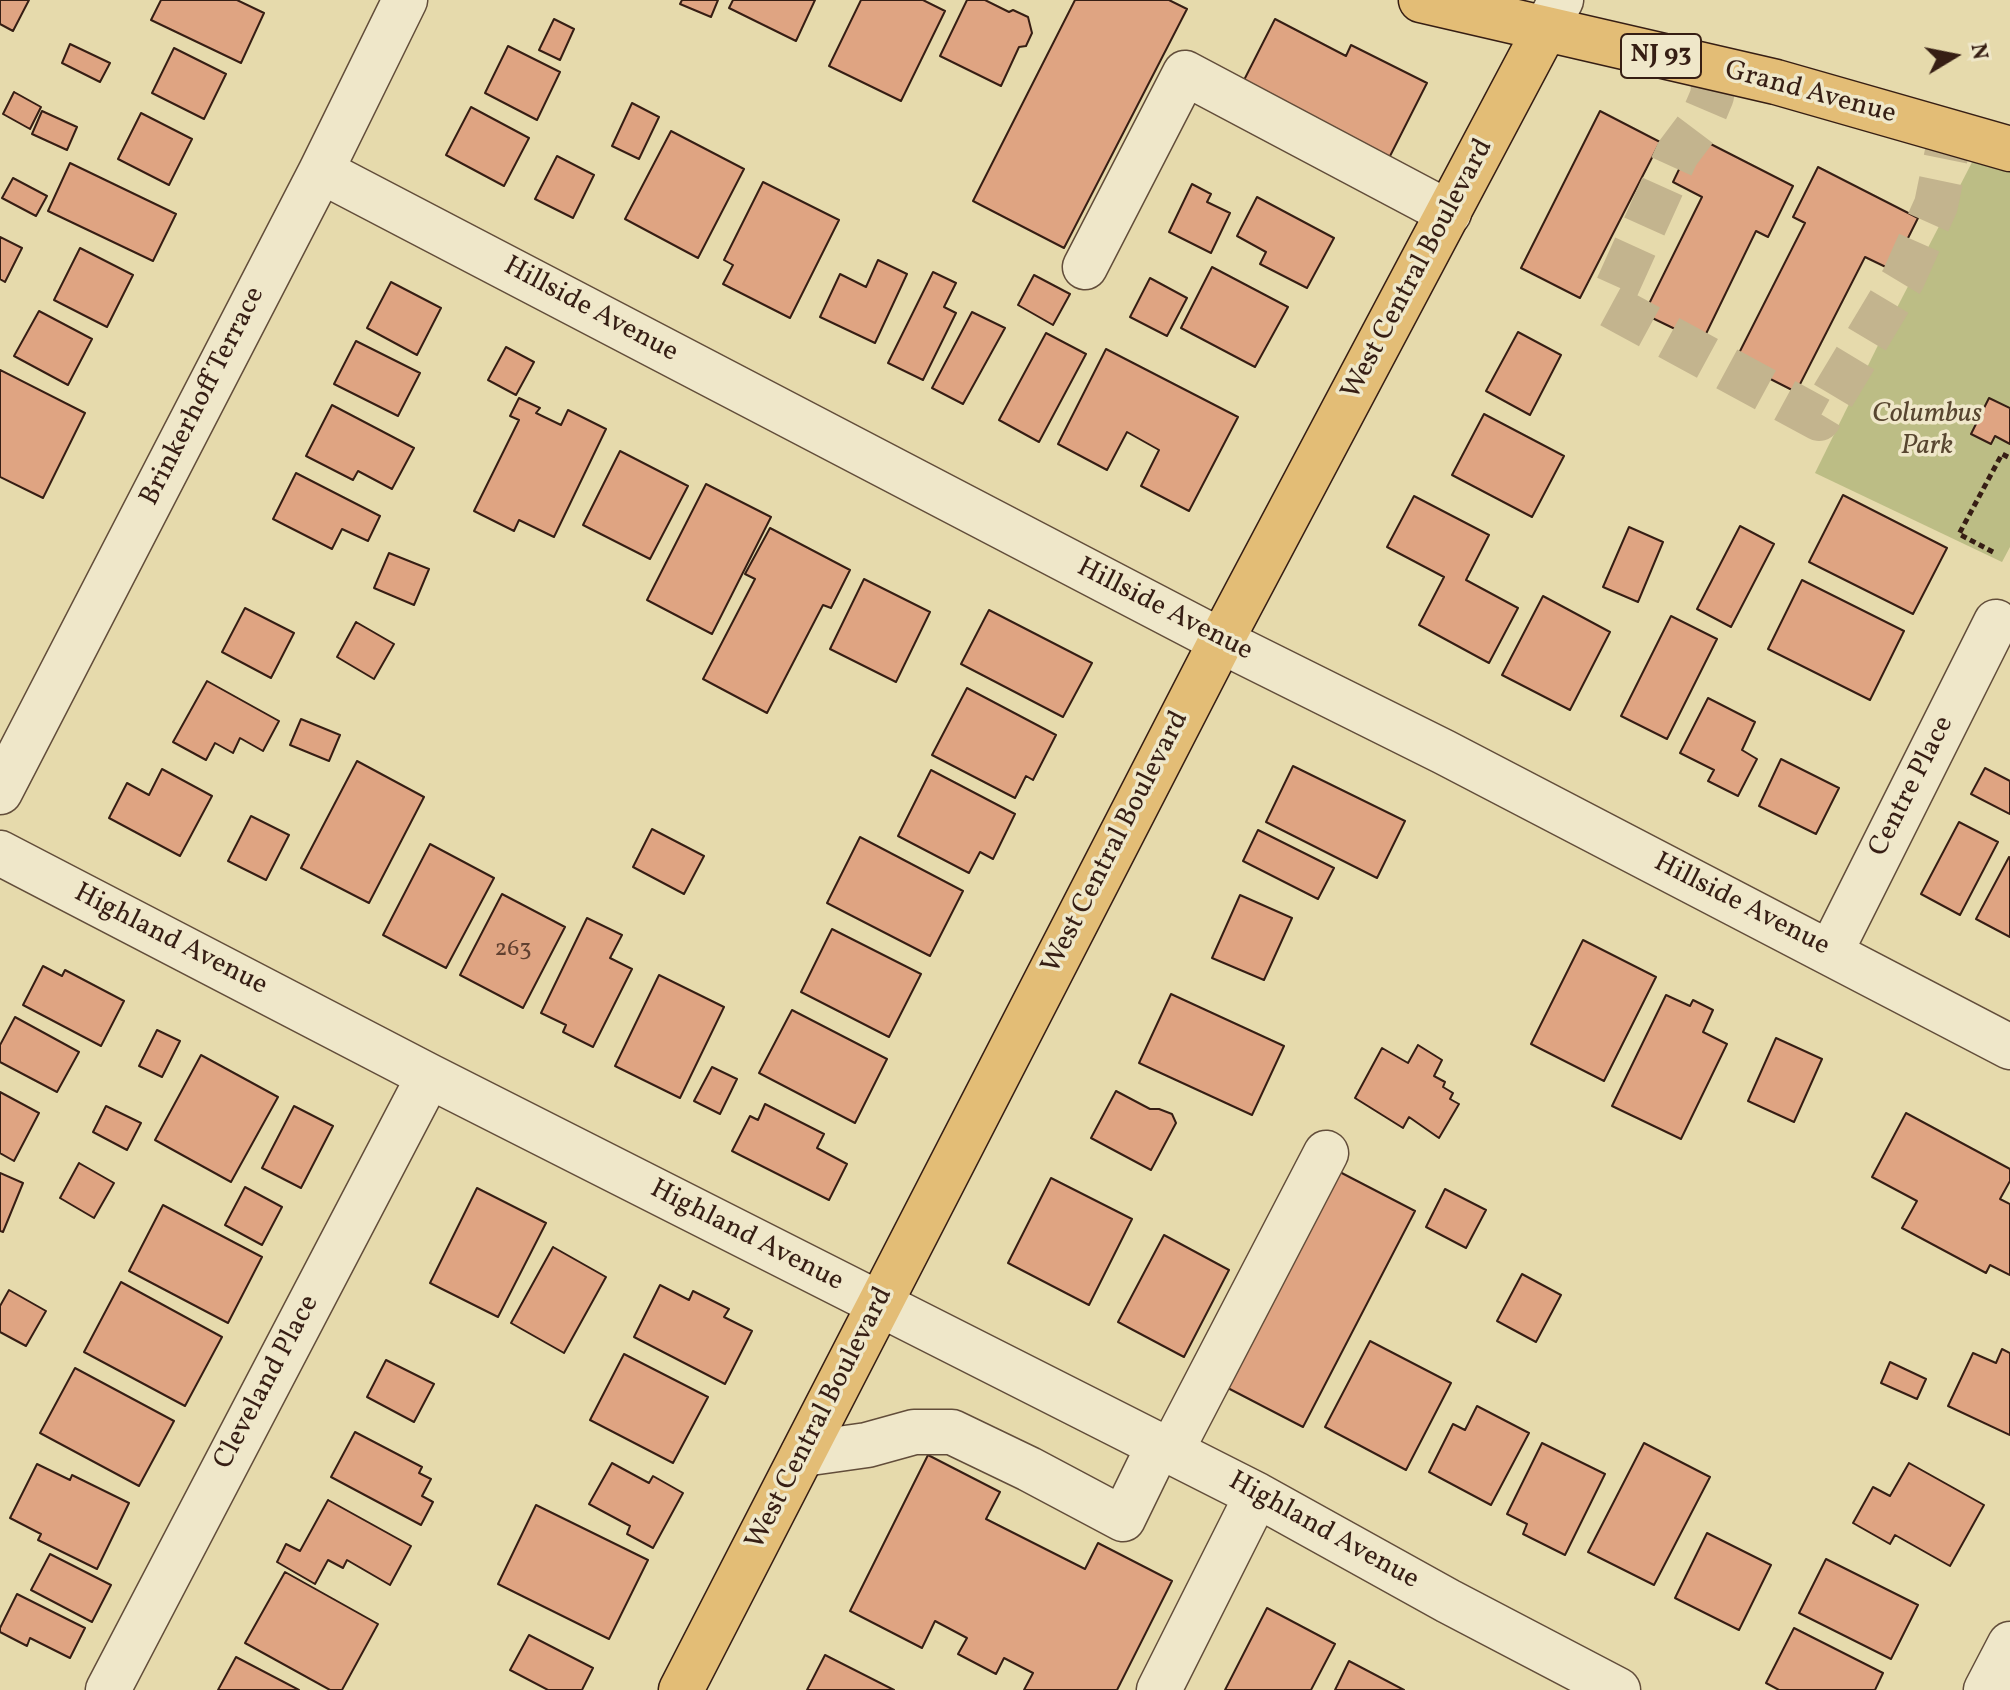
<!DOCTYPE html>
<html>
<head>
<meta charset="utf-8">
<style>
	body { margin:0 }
	#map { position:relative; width:2010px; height:1690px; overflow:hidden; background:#e6daac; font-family:Vollkorn,serif }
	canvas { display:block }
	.north { position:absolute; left:1914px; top:16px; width:80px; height:80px; -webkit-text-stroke:6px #efe7c9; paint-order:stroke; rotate:80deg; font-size:22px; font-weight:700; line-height:32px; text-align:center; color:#361e14 }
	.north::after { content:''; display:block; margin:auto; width:28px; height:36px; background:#361e14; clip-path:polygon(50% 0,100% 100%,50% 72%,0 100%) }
</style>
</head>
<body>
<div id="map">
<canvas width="2010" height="1690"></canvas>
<div class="north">N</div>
</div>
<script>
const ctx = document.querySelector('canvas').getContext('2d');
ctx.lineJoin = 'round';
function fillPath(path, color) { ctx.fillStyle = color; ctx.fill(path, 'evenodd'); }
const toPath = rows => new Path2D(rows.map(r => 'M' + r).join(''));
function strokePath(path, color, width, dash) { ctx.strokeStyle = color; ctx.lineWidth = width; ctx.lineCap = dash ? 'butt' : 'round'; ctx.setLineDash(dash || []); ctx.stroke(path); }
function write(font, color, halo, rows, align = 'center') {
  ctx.font = font + ' Vollkorn,serif'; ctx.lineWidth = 7; ctx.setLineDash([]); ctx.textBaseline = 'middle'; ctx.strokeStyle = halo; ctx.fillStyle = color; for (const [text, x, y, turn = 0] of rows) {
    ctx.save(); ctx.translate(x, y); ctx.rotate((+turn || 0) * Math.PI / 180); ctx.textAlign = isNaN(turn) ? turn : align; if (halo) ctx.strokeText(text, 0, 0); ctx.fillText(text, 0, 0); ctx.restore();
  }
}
fillPath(toPath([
	[1983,141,2010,149,2010,547,2002,562,1815,473,1886,329]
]), '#bcbd85');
const building = toPath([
	[0,0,29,0,13,31,0,24,0,0],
	[161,0,237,0,264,13,241,63,151,20,161,0],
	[682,0,718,0,711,17,680,4,682,0],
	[733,0,815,0,796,41,729,8,733,0],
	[861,0,923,0,945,11,901,101,829,66,861,0],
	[967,0,985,0,1009,12,1013,10,1028,17,1032,33,1026,46,1019,47,1001,86,940,56,967,0],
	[1075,0,1169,0,1187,9,1064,248,973,201,1075,0],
	[554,19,574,29,560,60,539,50,554,19],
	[1275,19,1346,56,1351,45,1427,83,1387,162,1240,88,1275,19],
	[70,44,110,63,100,82,62,63,70,44],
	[508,46,560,72,537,120,485,93,508,46],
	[174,48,226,74,204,119,152,93,174,48],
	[14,92,41,107,30,129,3,114,14,92],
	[632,103,659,117,639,159,612,146,632,103],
	[471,107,529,138,504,186,446,155,471,107],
	[42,111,77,127,67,150,32,134,42,111],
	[1600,111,1660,142,1580,298,1521,268,1600,111],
	[141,113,192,139,169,185,118,159,141,113],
	[671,131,744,169,698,258,625,219,671,131],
	[1695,136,1793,186,1768,237,1756,231,1702,342,1644,314,1702,197,1673,182,1695,136],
	[557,156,594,175,573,218,535,199,557,156],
	[70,163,176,214,153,261,48,211,70,163],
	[1818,167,1918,218,1892,270,1865,257,1796,392,1735,361,1805,223,1793,217,1818,167],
	[13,178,47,196,36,216,2,198,13,178],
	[763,182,839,220,790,318,723,284,733,265,724,260,763,182],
	[1192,184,1211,194,1207,202,1230,213,1211,253,1169,232,1192,184],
	[1257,197,1334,238,1307,288,1260,264,1266,252,1237,236,1257,197],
	[0,237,22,248,5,282,0,279,0,237],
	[80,248,133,275,107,327,54,300,80,248],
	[878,260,907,274,875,343,820,317,840,274,866,287,878,260],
	[1212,267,1288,307,1255,367,1181,328,1212,267],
	[933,272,956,283,944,307,956,313,923,380,888,363,933,272],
	[1034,275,1070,294,1053,325,1018,305,1034,275],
	[1150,278,1187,298,1167,336,1130,317,1150,278],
	[391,282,441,308,417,355,367,328,391,282],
	[39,311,92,339,68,385,14,356,39,311],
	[972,312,1005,328,963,404,932,388,972,312],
	[1518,332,1561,355,1530,415,1486,391,1518,332],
	[1046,333,1086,354,1039,442,999,420,1046,333],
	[356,341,420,373,398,416,334,384,356,341],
	[506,347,534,362,516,395,488,380,506,347],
	[1106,349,1238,417,1189,511,1141,486,1159,450,1127,432,1107,470,1058,444,1106,349],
	[0,370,85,413,43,498,0,477,0,370],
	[519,398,540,408,536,413,561,425,568,410,606,429,554,537,519,520,514,531,474,511,519,420,510,416,519,398],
	[1989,398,2010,408,2010,444,1995,436,1991,444,1971,434,1989,398],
	[332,405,414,448,392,489,358,471,353,480,306,456,332,405],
	[1484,414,1564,456,1532,517,1452,475,1484,414],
	[620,451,688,486,650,559,583,525,620,451],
	[296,473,380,516,368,541,342,529,332,549,273,519,296,473],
	[706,484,771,517,712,634,647,600,706,484],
	[1843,495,1947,548,1913,614,1809,562,1843,495],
	[1414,496,1489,535,1466,580,1518,608,1489,663,1419,625,1444,577,1387,547,1414,496],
	[1740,526,1774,544,1731,627,1697,609,1740,526],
	[1629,527,1663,542,1638,602,1603,587,1629,527],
	[770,528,850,570,831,608,823,605,767,713,703,679,755,579,745,574,770,528],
	[389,553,429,569,414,605,374,588,389,553],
	[864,579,930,612,896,682,830,649,864,579],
	[1802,580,1904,631,1870,700,1768,649,1802,580],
	[1543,596,1610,632,1570,710,1502,675,1543,596],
	[245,608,294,633,271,678,222,652,245,608],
	[989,610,1092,663,1063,717,961,664,989,610],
	[1671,616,1717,639,1667,739,1621,716,1671,616],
	[356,622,394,644,374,679,337,657,356,622],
	[207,681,279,721,263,751,240,738,233,753,215,743,206,760,173,742,207,681],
	[967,688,1056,735,1033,780,1026,776,1015,798,932,755,967,688],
	[1708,698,1755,722,1742,750,1757,759,1738,796,1708,781,1714,770,1680,753,1708,698],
	[301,719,340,735,329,761,290,745,301,719],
	[1781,759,1839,788,1816,834,1759,806,1781,759],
	[357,761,424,797,369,903,301,868,357,761],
	[1293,766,1405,821,1377,878,1266,822,1293,766],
	[1985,768,2010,781,2010,814,1971,794,1985,768],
	[162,769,212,796,180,856,109,818,127,783,149,795,162,769],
	[931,770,1015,814,993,859,980,852,969,873,898,836,931,770],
	[251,816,289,835,266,880,228,861,251,816],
	[1959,822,1998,842,1960,915,1921,894,1959,822],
	[652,829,704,856,684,894,633,867,652,829],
	[1258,830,1334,868,1318,899,1243,861,1258,830],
	[860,837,963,891,930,956,827,903,860,837],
	[430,844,494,878,446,968,383,935,430,844],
	[2009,857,2010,858,2010,937,1976,919,2009,857],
	[502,894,565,927,523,1008,460,975,502,894],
	[1240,895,1292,918,1264,980,1212,958,1240,895],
	[587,918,622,935,610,958,632,969,593,1047,563,1032,566,1025,541,1013,587,918],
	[832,929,921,974,889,1037,801,992,832,929],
	[1583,940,1656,977,1604,1081,1531,1044,1583,940],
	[43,966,62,976,65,970,124,1001,101,1046,23,1005,43,966],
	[659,975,724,1007,680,1098,615,1066,659,975],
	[1171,994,1284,1046,1252,1115,1139,1063,1171,994],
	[1666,995,1690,1006,1693,1000,1713,1010,1703,1032,1727,1044,1681,1139,1612,1106,1666,995],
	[792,1010,887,1059,855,1123,759,1073,792,1010],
	[15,1017,79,1052,57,1092,0,1062,0,1045,15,1017],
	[157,1030,180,1041,162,1077,139,1066,157,1030],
	[1776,1038,1822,1059,1794,1122,1748,1101,1776,1038],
	[1418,1045,1442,1060,1434,1076,1445,1082,1443,1087,1453,1093,1450,1099,1459,1104,1439,1138,1409,1117,1403,1128,1355,1098,1382,1048,1408,1063,1418,1045],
	[201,1055,278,1097,231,1182,155,1140,201,1055],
	[712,1067,737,1079,720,1114,694,1101,712,1067],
	[1116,1091,1150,1109,1159,1109,1172,1114,1176,1123,1151,1170,1091,1138,1116,1091],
	[0,1092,39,1113,14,1161,0,1153,0,1092],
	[765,1104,824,1134,817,1148,847,1164,829,1200,732,1151,750,1116,758,1120,765,1104],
	[106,1106,141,1123,127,1150,93,1132,106,1106],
	[294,1106,333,1126,301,1188,262,1168,294,1106],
	[1906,1113,2010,1169,2010,1181,2000,1199,2010,1204,2010,1275,1990,1265,1986,1273,1902,1228,1917,1201,1872,1177,1906,1113],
	[79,1163,114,1183,94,1218,60,1198,79,1163],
	[1334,1169,1415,1211,1303,1427,1222,1385,1334,1169],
	[0,1173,23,1183,3,1232,0,1231,0,1173],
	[1051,1178,1132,1219,1089,1305,1008,1263,1051,1178],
	[245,1187,282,1207,262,1245,225,1225,245,1187],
	[477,1188,546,1223,498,1317,430,1283,477,1188],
	[1445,1189,1486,1210,1466,1248,1426,1227,1445,1189],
	[163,1205,262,1257,228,1323,129,1271,163,1205],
	[1164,1235,1229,1270,1184,1357,1118,1322,1164,1235],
	[553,1247,606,1277,564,1353,511,1323,553,1247],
	[1522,1274,1561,1295,1536,1342,1497,1321,1522,1274],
	[121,1282,222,1337,185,1406,84,1352,121,1282],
	[660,1285,689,1300,693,1291,729,1309,724,1317,752,1331,725,1384,634,1337,660,1285],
	[9,1290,46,1311,26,1346,0,1332,0,1306,9,1290],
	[1370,1341,1451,1383,1406,1470,1325,1427,1370,1341],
	[2002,1349,2010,1353,2010,1435,1948,1406,1973,1353,1996,1363,2002,1349],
	[624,1354,708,1397,673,1463,590,1420,624,1354],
	[386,1360,434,1384,414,1422,367,1397,386,1360],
	[1890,1362,1926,1379,1917,1399,1881,1383,1890,1362],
	[75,1368,174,1421,139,1486,40,1433,75,1368],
	[1477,1406,1529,1433,1491,1505,1429,1472,1453,1424,1465,1430,1477,1406],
	[355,1432,422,1467,419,1473,431,1479,422,1496,433,1502,421,1525,331,1477,355,1432],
	[1542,1443,1605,1474,1565,1555,1523,1534,1527,1524,1507,1514,1542,1443],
	[1644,1443,1710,1477,1654,1585,1588,1552,1644,1443],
	[928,1455,1000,1492,986,1519,1085,1569,1098,1543,1172,1581,1117,1690,1024,1690,1033,1673,1004,1658,996,1674,958,1654,967,1638,935,1621,922,1648,850,1611,928,1455],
	[612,1463,649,1483,653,1476,683,1493,653,1548,627,1534,630,1526,589,1504,612,1463],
	[1909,1463,1984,1505,1950,1566,1895,1535,1890,1544,1853,1523,1873,1487,1890,1496,1909,1463],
	[37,1464,70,1480,72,1475,129,1503,97,1569,38,1540,41,1534,10,1518,37,1464],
	[328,1500,411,1546,390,1585,347,1560,343,1568,328,1560,315,1584,277,1562,286,1544,300,1551,328,1500],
	[536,1505,648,1560,609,1639,498,1584,536,1505],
	[1707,1533,1771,1565,1739,1630,1675,1598,1707,1533],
	[50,1554,111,1585,92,1622,31,1590,50,1554],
	[1826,1559,1918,1605,1891,1659,1799,1613,1826,1559],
	[285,1572,378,1624,342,1690,330,1690,245,1643,285,1572],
	[17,1594,85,1628,70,1658,30,1638,27,1646,0,1632,0,1628,17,1594],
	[1267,1608,1335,1644,1311,1690,1225,1690,1267,1608],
	[1794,1628,1883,1673,1875,1690,1779,1690,1766,1683,1794,1628],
	[529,1635,593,1668,582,1690,548,1690,510,1670,529,1635],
	[825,1655,894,1690,807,1690,825,1655],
	[236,1657,299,1690,218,1690,236,1657],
	[1349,1661,1404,1690,1335,1690,1349,1661]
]);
fillPath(building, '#dfa482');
strokePath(building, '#361e14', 2);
strokePath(toPath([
	[1715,68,1712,96,1701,122,1677,154,1609,305,1819,419,1903,279,1936,205,1951,132]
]), '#c3b48e', 44, [44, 22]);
const minor = toPath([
	[1545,30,1561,0],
	[321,171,1221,641,1444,752,2010,1047],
	[1085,267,1185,73,1449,213],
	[0,792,321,171,405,0],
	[0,853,429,1076,1257,1495,1448,1601,1618,1690],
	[1830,953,1996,622],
	[1171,1451,1326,1153],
	[803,1454,867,1445,914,1432,952,1432,1029,1469,1123,1519,1159,1445],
	[108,1690,429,1076],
	[1159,1690,1257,1495],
	[1986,1690,2010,1644]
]);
const major = toPath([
	[1421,0,1776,82,2010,149],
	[681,1690,1221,641,1545,30]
]);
strokePath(minor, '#624d3a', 47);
strokePath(major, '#361e14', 47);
strokePath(toPath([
	[1993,552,1959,534,2002,454,2010,458]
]), '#361e14', 5, [6, 4]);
strokePath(minor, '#efe7c9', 44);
strokePath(major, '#e3bd76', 44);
write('24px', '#604030', null, [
	["263",513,951]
]);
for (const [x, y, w] of [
	[1661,56,80]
]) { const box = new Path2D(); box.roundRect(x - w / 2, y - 22, w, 44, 6); ctx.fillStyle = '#efe7c9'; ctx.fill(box); strokePath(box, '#361e14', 2); }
write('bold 26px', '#361e14', null, [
	["NJ 93",1661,56]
]);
write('28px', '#361e14', '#efe7c9', [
	["Grand Avenue",1810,94,15],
	["West Central Boulevard",1419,270,-62],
	["Hillside Avenue",590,311,28],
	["Brinkerhoff Terrace",204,397,-63],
	["Hillside Avenue",1164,611,27],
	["Centre Place",1913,787,-63],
	["West Central Boulevard",1117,843,-63],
	["Hillside Avenue",1741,906,27],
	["Highland Avenue",170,941,27],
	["Highland Avenue",746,1237,27],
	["Cleveland Place",268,1383,-62],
	["West Central Boulevard",821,1419,-63],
	["Highland Avenue",1323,1532,29]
]);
write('italic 28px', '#584630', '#efe7c9', [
	["Columbus",1927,416],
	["Park",1927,448]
]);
</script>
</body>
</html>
